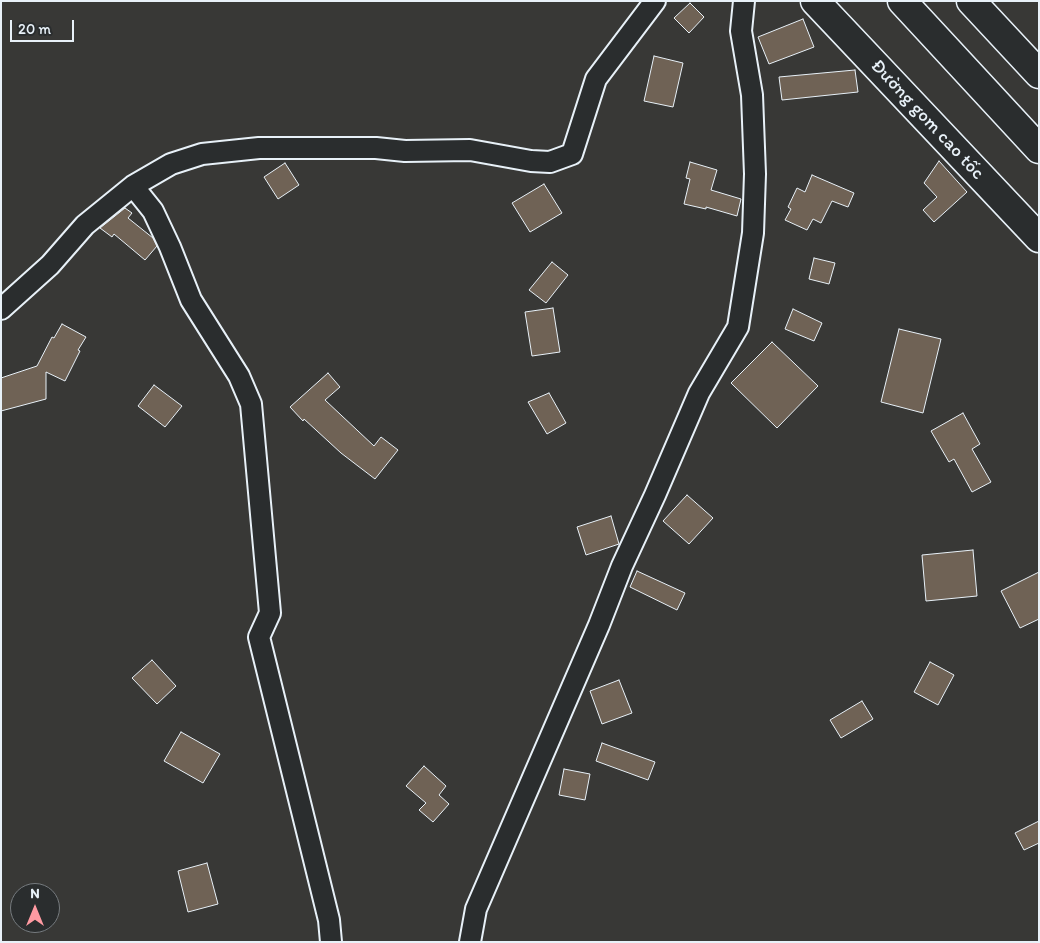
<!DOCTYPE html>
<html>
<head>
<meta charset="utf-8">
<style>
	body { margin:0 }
	#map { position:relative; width:1040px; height:943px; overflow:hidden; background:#383836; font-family:Itim,sans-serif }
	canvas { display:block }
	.frame { position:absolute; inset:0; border:2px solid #e8f1f8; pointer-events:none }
	.north { position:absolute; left:10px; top:883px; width:50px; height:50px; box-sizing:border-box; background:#2a2d2e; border:1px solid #767b7f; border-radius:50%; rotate:0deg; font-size:14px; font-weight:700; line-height:20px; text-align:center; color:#e8f1f8 }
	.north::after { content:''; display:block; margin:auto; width:18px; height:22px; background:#ff9aa2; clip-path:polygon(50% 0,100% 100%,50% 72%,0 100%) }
	.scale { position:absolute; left:10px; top:20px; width:64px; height:22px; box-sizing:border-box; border:2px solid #e8f1f8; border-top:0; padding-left:6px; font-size:15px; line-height:18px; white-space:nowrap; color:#e8f1f8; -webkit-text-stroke:4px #2a2d2e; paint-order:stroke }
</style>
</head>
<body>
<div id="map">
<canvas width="1040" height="943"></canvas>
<div class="frame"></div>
<div class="north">N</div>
<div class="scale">20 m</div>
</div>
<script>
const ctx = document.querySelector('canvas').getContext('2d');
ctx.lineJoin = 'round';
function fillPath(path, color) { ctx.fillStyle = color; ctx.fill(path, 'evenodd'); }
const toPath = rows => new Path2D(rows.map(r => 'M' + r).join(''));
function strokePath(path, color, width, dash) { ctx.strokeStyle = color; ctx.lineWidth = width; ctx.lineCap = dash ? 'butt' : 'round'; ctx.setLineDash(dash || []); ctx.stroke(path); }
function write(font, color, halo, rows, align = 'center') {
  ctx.font = font + ' Itim,sans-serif'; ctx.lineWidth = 4.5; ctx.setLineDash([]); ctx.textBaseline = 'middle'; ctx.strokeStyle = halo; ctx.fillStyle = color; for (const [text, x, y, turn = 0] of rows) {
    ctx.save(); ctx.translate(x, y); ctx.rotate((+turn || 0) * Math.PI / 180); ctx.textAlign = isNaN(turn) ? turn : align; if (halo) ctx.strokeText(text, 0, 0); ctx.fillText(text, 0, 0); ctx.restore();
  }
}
const building = toPath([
	[690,3,704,17,689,33,674,18,690,3],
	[803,19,814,47,769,64,758,37,803,19],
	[654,56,683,63,673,107,644,101,654,56],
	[855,70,858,92,782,100,779,77,855,70],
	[939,161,967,192,934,222,923,210,937,197,924,183,939,161],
	[690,162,717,170,711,190,741,199,737,216,706,207,706,209,684,204,690,179,686,178,690,162],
	[285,163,299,185,278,199,264,177,285,163],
	[812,175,854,193,848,207,832,201,821,223,813,219,807,230,785,220,791,209,788,207,797,188,805,192,812,175],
	[544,184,562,213,530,232,512,203,544,184],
	[125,208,132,213,128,218,153,238,157,246,145,260,114,234,112,237,100,228,125,208],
	[814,258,835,263,829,284,809,279,814,258],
	[552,262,568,275,546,303,529,290,552,262],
	[553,308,560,352,532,356,525,312,553,308],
	[793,309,822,323,814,341,785,329,793,309],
	[62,324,86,337,78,350,80,351,65,381,46,372,46,399,1,411,1,378,37,366,52,337,54,338,62,324],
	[899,329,941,339,923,413,881,402,899,329],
	[772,342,818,386,777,428,731,383,772,342],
	[328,373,340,387,325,400,374,446,381,437,398,450,375,479,341,453,304,419,303,421,290,407,328,373],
	[154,385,182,406,165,427,138,406,154,385],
	[549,393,566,423,547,434,528,402,549,393],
	[963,413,980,444,972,449,991,482,972,492,954,459,949,462,931,431,963,413],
	[687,495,713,518,689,544,663,521,687,495],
	[611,516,619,544,586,555,577,527,611,516],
	[973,550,977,596,926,601,922,555,973,550],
	[637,571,685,593,677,610,630,587,637,571],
	[1039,572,1039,619,1020,628,1001,591,1039,572],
	[152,660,176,686,157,704,132,678,152,660],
	[930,662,954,675,938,705,914,692,930,662],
	[619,680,632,713,602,724,590,691,619,680],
	[862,701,873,719,841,738,830,720,862,701],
	[181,732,220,754,203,783,164,761,181,732],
	[602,743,655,762,648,780,596,761,602,743],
	[424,766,446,786,439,795,449,804,433,822,419,810,426,803,406,786,424,766],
	[564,769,590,774,585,800,559,795,564,769],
	[1039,821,1039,843,1024,850,1015,833,1039,821],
	[207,863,218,904,188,912,178,871,207,863]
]);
fillPath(building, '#6f6255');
strokePath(building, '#e8f1f8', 1);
const street = toPath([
	[133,186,153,211,170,247,191,300,239,376,251,404,270,613,259,637,329,920,331,942],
	[1,309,50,265,85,225,133,186,171,164,202,154,259,148,376,148,405,151,470,150,531,161,550,162,572,154,596,79,655,1],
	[470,942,476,909,599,625,622,566,655,495,699,393,738,327,753,233,755,174,752,95,741,31,744,1]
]);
const secondary = toPath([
	[815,1,1039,238]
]);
const highway = toPath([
	[902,1,1039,149],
	[971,1,1039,74]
]);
strokePath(street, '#e8f1f8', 24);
strokePath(secondary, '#e8f1f8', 31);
strokePath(highway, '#e8f1f8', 31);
strokePath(street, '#2a2d2e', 20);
strokePath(secondary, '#2a2d2e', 28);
strokePath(highway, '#2a2d2e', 28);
write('19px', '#e8f1f8', '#2a2d2e', [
	["Đường gom cao tốc",927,120,47]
]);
</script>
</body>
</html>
